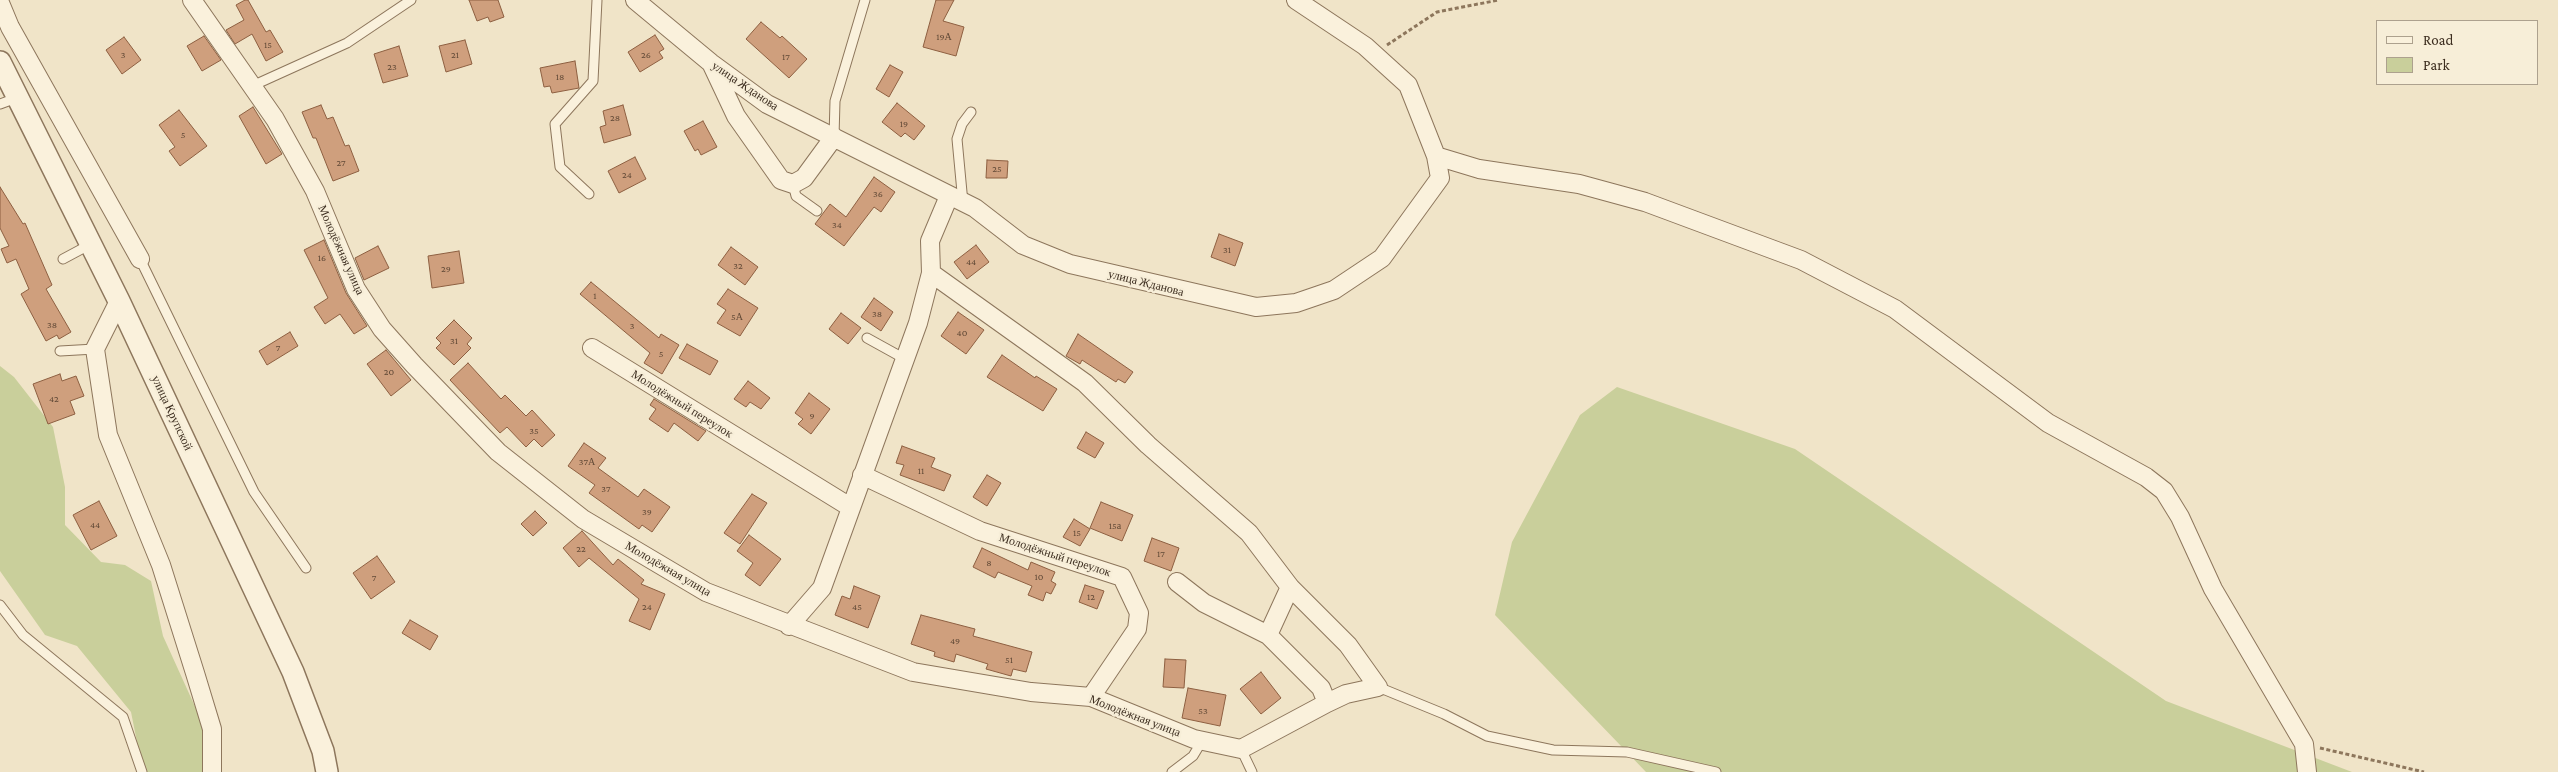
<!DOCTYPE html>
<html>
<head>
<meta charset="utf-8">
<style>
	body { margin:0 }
	#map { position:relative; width:2558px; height:772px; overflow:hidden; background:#f0e4c8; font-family:"Crimson Pro",serif }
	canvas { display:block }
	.legend { position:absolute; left:2376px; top:20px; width:162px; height:65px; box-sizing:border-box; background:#f7eed8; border:1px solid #ada18e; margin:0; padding:6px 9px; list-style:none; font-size:15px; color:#3d2e20 }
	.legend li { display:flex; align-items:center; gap:10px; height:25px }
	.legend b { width:25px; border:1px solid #ada18e }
</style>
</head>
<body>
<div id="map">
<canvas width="2558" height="772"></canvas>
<ul class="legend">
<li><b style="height:6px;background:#faf1dc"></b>Road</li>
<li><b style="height:14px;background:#c9cf9b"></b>Park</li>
</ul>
</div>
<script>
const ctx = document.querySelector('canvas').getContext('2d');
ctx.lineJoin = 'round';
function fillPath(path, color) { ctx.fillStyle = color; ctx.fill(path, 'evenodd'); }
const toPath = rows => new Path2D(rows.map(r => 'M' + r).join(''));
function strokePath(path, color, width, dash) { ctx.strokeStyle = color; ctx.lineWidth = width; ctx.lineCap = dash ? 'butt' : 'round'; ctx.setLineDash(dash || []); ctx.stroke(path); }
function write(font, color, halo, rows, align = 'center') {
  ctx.font = font + ' "Crimson Pro",serif'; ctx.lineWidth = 4.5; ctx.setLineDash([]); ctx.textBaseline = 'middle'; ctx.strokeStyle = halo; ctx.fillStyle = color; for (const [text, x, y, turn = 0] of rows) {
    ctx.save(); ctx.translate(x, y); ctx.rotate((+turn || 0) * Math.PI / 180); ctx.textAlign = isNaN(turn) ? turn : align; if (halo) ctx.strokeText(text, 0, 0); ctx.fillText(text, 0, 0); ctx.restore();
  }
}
fillPath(toPath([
	[0,366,14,377,53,427,65,487,65,525,101,562,125,565,151,581,163,636,212,744,210,772,143,772,131,712,77,646,45,635,0,571],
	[1617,387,1795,449,2166,701,2352,772,1646,772,1495,615,1512,542,1580,415]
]), '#c9cf9b');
const building = toPath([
	[245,0,248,0,266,32,270,30,283,52,266,61,252,34,235,44,226,30,244,20,236,5,245,0],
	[469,0,498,0,504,17,490,22,488,17,477,21,469,0],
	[936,0,954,0,943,21,964,27,956,56,923,47,936,0],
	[761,22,780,38,782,36,807,59,789,78,746,39,761,22],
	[655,35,664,49,659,52,663,58,640,72,628,52,655,35],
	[204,36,221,60,202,71,187,46,204,36],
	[124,37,141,60,122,74,106,50,124,37],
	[465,40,472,64,446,72,439,46,465,40],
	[399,46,408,76,383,83,374,54,399,46],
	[575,61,579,88,552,93,550,86,544,87,540,68,575,61],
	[890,65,903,72,889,97,876,89,890,65],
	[897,103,925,126,914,140,905,133,901,137,882,122,897,103],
	[321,105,327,119,333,117,345,146,349,145,359,171,333,181,316,138,313,138,302,112,321,105],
	[623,105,631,135,604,143,600,127,606,125,603,111,623,105],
	[253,107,282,154,266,164,239,116,253,107],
	[179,110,207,146,180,166,169,151,175,147,159,125,179,110],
	[703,121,717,147,701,155,698,149,695,151,684,131,703,121],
	[635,157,646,179,619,193,608,171,635,157],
	[987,160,1008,161,1007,178,986,178,987,160],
	[874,177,895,192,881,212,874,207,844,246,815,224,830,204,846,217,874,177],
	[0,187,23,224,25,223,52,285,46,289,71,332,59,339,57,335,46,341,21,294,29,289,16,259,7,263,1,249,9,246,0,228,0,187],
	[1219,234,1243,243,1235,266,1211,257,1219,234],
	[324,240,346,293,367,326,354,334,340,314,325,324,314,307,328,298,304,250,324,240],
	[976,245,989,262,967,279,954,262,976,245],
	[378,246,389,268,364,280,355,258,378,246],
	[731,247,758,267,745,285,718,265,731,247],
	[459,251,464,283,432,288,428,256,459,251],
	[591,282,659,338,661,334,679,345,662,374,644,363,650,353,580,294,591,282],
	[728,289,758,308,740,336,717,323,726,310,717,304,728,289],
	[874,298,893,312,881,331,861,317,874,298],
	[958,312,984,330,966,354,941,336,958,312],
	[841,313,861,328,848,344,829,329,841,313],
	[454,320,472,338,467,344,471,348,454,365,436,348,441,343,436,338,454,320],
	[290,332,298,346,267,365,259,351,290,332],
	[1078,334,1133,372,1125,383,1118,379,1116,382,1082,360,1080,364,1066,356,1078,334],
	[687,344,718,361,710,375,679,358,687,344],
	[386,350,411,380,391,396,367,364,386,350],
	[1002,355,1035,378,1036,376,1057,389,1043,411,987,377,1002,355],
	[468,363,501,399,505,395,526,416,532,410,555,435,542,447,534,439,526,447,507,427,500,433,450,380,468,363],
	[60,374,62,381,76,376,84,396,70,401,75,414,48,424,33,384,60,374],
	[748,381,770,398,761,409,750,402,746,407,734,399,748,381],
	[809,393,830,409,811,434,798,424,803,419,795,413,809,393],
	[654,399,706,431,698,441,674,423,668,432,649,419,656,409,650,405,654,399],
	[1086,432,1104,443,1095,458,1077,448,1086,432],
	[584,443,606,458,598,468,638,497,644,489,670,507,652,532,642,525,639,529,589,493,595,485,568,466,584,443],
	[902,446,935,458,931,467,951,475,944,491,900,475,904,465,896,463,902,446],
	[987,475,1001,483,987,506,973,497,987,475],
	[752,494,767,503,740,544,724,533,752,494],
	[99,501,117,536,91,550,73,515,99,501],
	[1101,502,1133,515,1122,541,1090,528,1101,502],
	[535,511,547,523,533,536,521,524,535,511],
	[1074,519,1090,529,1080,546,1063,537,1074,519],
	[582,531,613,565,618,559,644,580,641,584,665,594,650,630,629,621,639,599,589,558,579,567,563,548,582,531],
	[749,535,781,559,760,586,745,575,753,563,737,551,749,535],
	[1152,538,1179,548,1171,571,1144,561,1152,538],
	[982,548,1028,570,1031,562,1055,572,1051,581,1056,584,1051,594,1046,592,1043,601,1028,595,1032,586,998,572,995,578,973,567,982,548],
	[377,556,395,582,371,599,353,573,377,556],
	[1085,585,1104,591,1097,609,1079,602,1085,585],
	[854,586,880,596,868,628,835,615,842,596,850,599,854,586],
	[921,615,975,629,973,636,1032,652,1026,672,1013,669,1011,676,986,669,988,664,956,654,954,662,934,656,935,652,911,644,921,615],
	[410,620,438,636,430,650,402,633,410,620],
	[1165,659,1186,660,1184,688,1163,687,1165,659],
	[1261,672,1281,698,1261,714,1240,689,1261,672],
	[1188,688,1226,695,1220,726,1182,718,1188,688]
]);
fillPath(building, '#cf9f7d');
strokePath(building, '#8d5f41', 1);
const service = toPath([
	[252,86,347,43,411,0],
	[0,104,19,97],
	[834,137,835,101,865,0],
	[793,184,796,196,817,211],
	[589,194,560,167,555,124,593,81,597,0],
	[963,203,957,139,962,124,971,112],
	[63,259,91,244],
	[140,259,254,492,306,568],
	[867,338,905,359],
	[60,351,95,349],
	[0,605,23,635,123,717,142,772],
	[1378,687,1444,714,1487,736,1553,750,1627,752,1716,772],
	[1241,749,1252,772],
	[1172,772,1193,756,1202,741]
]);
const minor = toPath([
	[192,0,275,119,315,191,356,289,382,329,414,365,498,452,583,519,706,592,913,672,1031,692,1091,697,1194,739,1241,749,1327,703,1346,694,1378,687,1348,645,1290,587,1249,533,1148,445,1085,383,931,273],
	[635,0,711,63,767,104,975,208,1023,245,1070,264,1256,307,1296,303,1334,290,1382,258,1440,178,1436,156,1408,85,1365,46,1296,0],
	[0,3,10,27,140,259],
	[712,65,736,116,781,180,793,184,804,178,834,137],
	[1436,156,1479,169,1579,184,1645,202,1801,260,1895,309,2048,423,2146,477,2164,491,2180,517,2213,589,2304,744,2307,772],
	[119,301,95,349,108,435,161,565,195,673,212,729,212,772],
	[592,348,850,507],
	[862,475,980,531,1122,577,1139,613,1137,629,1091,697],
	[1177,582,1204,603,1268,635,1321,688,1327,703],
	[789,626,822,588,918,323,931,273,930,241,949,196],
	[1268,635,1290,587]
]);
const tertiary = toPath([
	[0,62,119,301,293,672,323,751,327,772]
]);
strokePath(service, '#8d765c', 11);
strokePath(minor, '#8d765c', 20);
strokePath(tertiary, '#8d765c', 24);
strokePath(toPath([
	[1387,45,1437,12,1499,0],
	[2320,748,2424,772]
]), '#8d765c', 3, [4, 2.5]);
strokePath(service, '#faf1dc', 9);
strokePath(minor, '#faf1dc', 18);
strokePath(tertiary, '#faf1dc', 21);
write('10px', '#624a37', null, [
	["19А",944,37],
	["15",268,45],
	["3",123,55],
	["21",455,55],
	["26",646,55],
	["17",786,57],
	["23",392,67],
	["18",560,77],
	["28",615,118],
	["19",904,124],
	["5",183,135],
	["27",341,163],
	["25",997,169],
	["24",627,175],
	["36",878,194],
	["34",837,225],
	["31",1227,250],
	["16",322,258],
	["44",971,262],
	["32",738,266],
	["29",446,269],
	["1",595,296],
	["38",877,314],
	["5А",737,317],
	["38",52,325],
	["3",632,326],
	["40",962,333],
	["31",454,341],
	["7",278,348],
	["5",661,354],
	["20",389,372],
	["42",54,399],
	["9",812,416],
	["35",534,431],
	["37А",587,462],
	["11",921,471],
	["37",606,489],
	["39",647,512],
	["44",95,525],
	["15а",1115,526],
	["15",1077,533],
	["22",581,549],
	["17",1161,554],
	["8",989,563],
	["10",1039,577],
	["7",374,578],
	["12",1091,597],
	["24",647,607],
	["45",857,607],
	["49",955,641],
	["51",1009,660],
	["53",1203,711]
]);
write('12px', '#3d2e20', '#f7eed8', [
	["улица Жданова",745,86,34],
	["Молодёжная улица",341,250,66],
	["улица Жданова",1146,283,14],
	["Молодёжный переулок",682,404,32],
	["улица Крупской",172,413,65],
	["Молодёжный переулок",1055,555,18],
	["Молодёжная улица",668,569,30],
	["Молодёжная улица",1135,716,21]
]);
</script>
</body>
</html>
